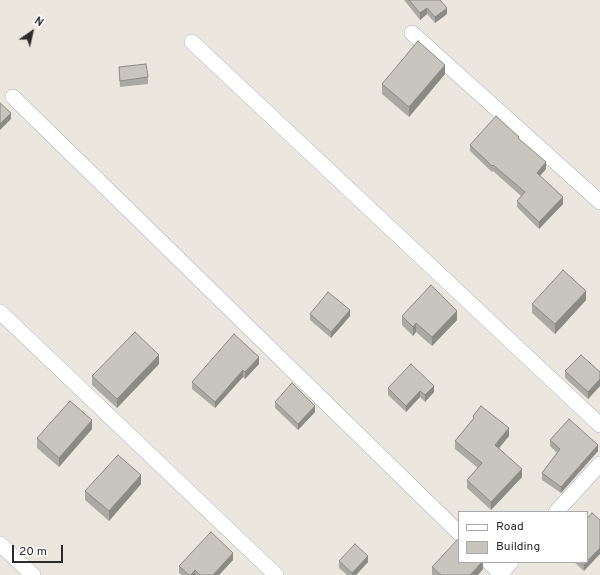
<!DOCTYPE html>
<html>
<head>
<meta charset="utf-8">
<style>
	body { margin:0 }
	#map { position:relative; width:600px; height:575px; overflow:hidden; background:#ebe7de; font-family:Overpass,sans-serif }
	canvas { display:block }
	.legend { position:absolute; left:458px; top:511px; width:130px; height:52px; box-sizing:border-box; background:#fff; border:1px solid #aaa; margin:0; padding:5px 7px; list-style:none; font-size:12px; color:#2b2b2b }
	.legend li { display:flex; align-items:center; gap:8px; height:20px }
	.legend b { width:20px; border:1px solid #aaa }
	.north { position:absolute; left:12px; top:12px; width:40px; height:40px; -webkit-text-stroke:3px #fff; paint-order:stroke; rotate:34deg; font-size:11px; font-weight:700; line-height:16px; text-align:center; color:#2b2b2b }
	.north::after { content:''; display:block; margin:auto; width:14px; height:18px; background:#2b2b2b; clip-path:polygon(50% 0,100% 100%,50% 72%,0 100%) }
	.scale { position:absolute; left:12px; top:545px; width:51px; height:18px; box-sizing:border-box; border:2px solid #2b2b2b; border-top:0; padding-left:5px; font-size:12px; line-height:14px; white-space:nowrap; color:#2b2b2b; -webkit-text-stroke:3px #fff; paint-order:stroke }
</style>
</head>
<body>
<div id="map">
<canvas width="600" height="575"></canvas>
<ul class="legend">
<li><b style="height:5px;background:#fff"></b>Road</li>
<li><b style="height:11px;background:#c7c5bd"></b>Building</li>
</ul>
<div class="north">N</div>
<div class="scale">20 m</div>
</div>
<script>
const ctx = document.querySelector('canvas').getContext('2d');
ctx.lineJoin = 'round';
const toPath = rows => new Path2D(rows.map(r => 'M' + r).join(''));
function strokePath(path, color, width, dash) { ctx.strokeStyle = color; ctx.lineWidth = width; ctx.lineCap = dash ? 'butt' : 'round'; ctx.setLineDash(dash || []); ctx.stroke(path); }
function fillPath(path, color) { ctx.fillStyle = color; ctx.fill(path, 'evenodd'); }
const minor = toPath([
	[412,33,600,202],
	[192,42,600,425],
	[13,97,459,533],
	[0,312,276,575],
	[556,512,600,464],
	[0,544,33,575],
	[489,562,502,575],
	[499,575,511,562]
]);
strokePath(minor, '#b2b3bd', 16);
strokePath(minor, '#fff', 15);
fillPath(toPath([
	[404,0,440,0,447,14,435,23,427,14,420,20],
	[119,67,148,77,148,84,120,87,119,73],
	[445,74,409,117,382,94,382,84],
	[519,139,546,169,540,176,563,204,539,229,517,207,517,201,521,196,493,171,492,172,470,151,470,145],
	[586,300,555,334,532,313,532,304],
	[310,314,350,316,331,338,310,320],
	[402,316,457,320,432,346,416,332,413,336,402,325],
	[159,364,117,408,92,385,92,376],
	[259,364,245,379,243,377,215,408,192,389,192,382],
	[565,371,600,372,600,386,588,399,565,378],
	[388,388,434,392,425,402,420,397,406,412,388,395],
	[275,402,315,412,298,430,275,408],
	[473,416,509,436,499,448,522,477,491,510,467,488,467,480,478,468,455,449,455,441,473,419],
	[92,429,59,467,37,448,37,438],
	[550,440,598,451,561,493,542,480,542,473,557,453,550,446],
	[141,484,109,521,85,500,85,491],
	[233,560,219,575,182,575,179,573,179,566],
	[339,561,368,562,356,575,347,575,339,568],
	[483,562,483,569,478,575,432,575,432,567],
	[574,562,587,562,584,571]
]), '#aba9a3');
fillPath(toPath([
	[427,8,427,14,420,20,420,13],
	[447,8,447,14,435,23,435,17],
	[445,65,445,74,409,117,409,107],
	[11,113,11,119,0,130,0,124],
	[546,162,546,169,537,179,537,173],
	[563,197,563,204,539,229,539,222],
	[586,291,586,300,555,334,555,324],
	[350,310,350,316,331,338,331,332],
	[457,311,457,320,432,346,432,337],
	[416,323,416,332,413,336,413,327],
	[159,355,159,364,117,408,117,399],
	[259,357,259,364,245,379,245,372],
	[243,370,243,377,215,408,215,402],
	[600,379,600,386,588,399,588,392],
	[434,386,434,392,425,402,425,395],
	[420,391,420,397,406,412,406,406],
	[315,406,315,412,298,430,298,424],
	[92,420,92,429,59,467,59,458],
	[509,428,509,436,495,453,495,445],
	[598,445,598,451,561,493,561,487],
	[522,469,522,477,491,510,491,502],
	[141,475,141,484,109,521,109,511],
	[600,548,600,554,584,571,584,565],
	[233,553,233,560,219,575,213,575],
	[368,556,368,562,356,575,352,575,352,573],
	[482,562,483,562,483,569,478,575,470,575],
	[195,570,195,575,191,575]
]), '#8b8a84');
const building = toPath([
	[409,0,440,0,447,8,435,17,427,8,420,13,409,0],
	[418,41,445,65,409,107,382,84,418,41],
	[146,64,148,77,120,81,119,67,146,64],
	[0,103,11,113,0,124,0,103],
	[496,116,519,137,518,138,546,162,537,173,563,197,539,222,517,201,525,192,493,165,492,166,470,145,496,116],
	[563,270,586,291,555,324,532,304,563,270],
	[431,285,457,311,432,337,416,323,413,327,402,316,431,285],
	[328,292,350,310,331,332,310,314,328,292],
	[135,332,159,355,117,399,92,376,135,332],
	[234,334,259,357,245,372,243,370,215,402,192,382,234,334],
	[581,355,600,372,600,379,588,392,565,371,581,355],
	[411,364,434,386,425,395,420,391,406,406,388,388,411,364],
	[292,383,315,406,298,424,275,402,292,383],
	[70,401,92,420,59,458,37,438,70,401],
	[481,406,509,428,495,445,522,469,491,502,467,480,482,463,455,441,474,418,473,416,481,406],
	[569,419,598,445,561,487,542,473,560,449,550,440,569,419],
	[118,455,141,475,109,511,85,491,118,455],
	[592,513,600,520,600,548,587,561,587,519,592,513],
	[211,532,233,553,213,575,200,575,195,570,191,575,189,575,179,566,211,532],
	[459,538,459,562,482,562,470,575,441,575,432,567,459,538],
	[355,544,368,556,352,573,339,561,355,544],
	[581,562,586,562,584,565,581,562]
]);
fillPath(building, '#c7c5bd');
strokePath(building, '#8b8a84', 1);
</script>
</body>
</html>
